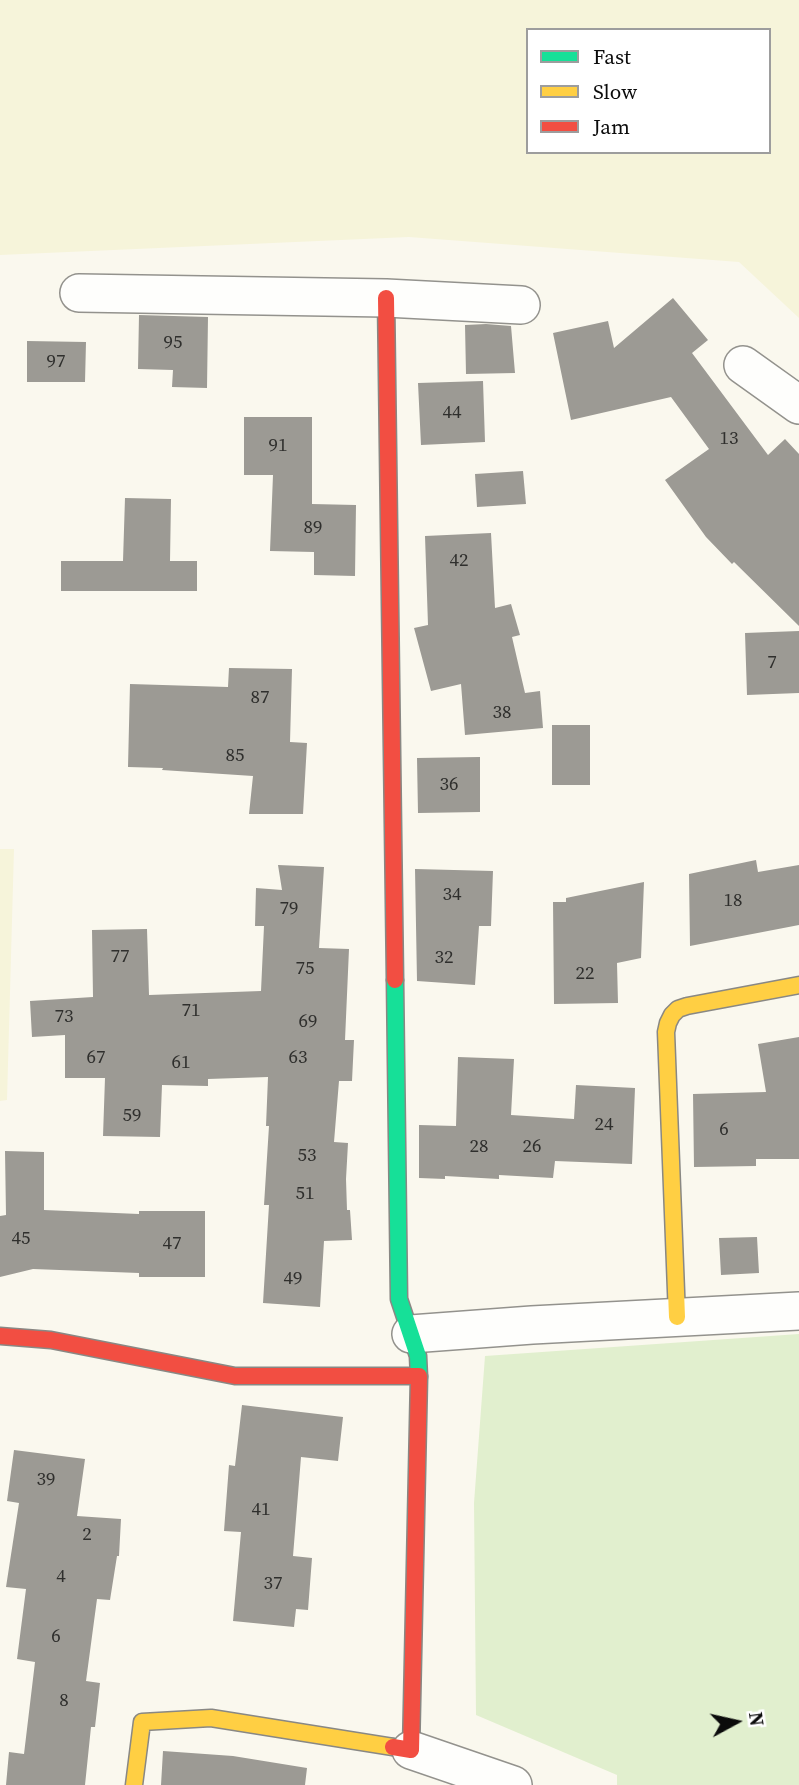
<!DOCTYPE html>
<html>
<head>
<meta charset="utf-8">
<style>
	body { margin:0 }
	#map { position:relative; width:799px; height:1785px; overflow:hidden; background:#faf8ee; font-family:"Source Serif 4",serif }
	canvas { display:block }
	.legend { position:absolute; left:526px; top:28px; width:245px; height:126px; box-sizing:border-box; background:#fff; border:2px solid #9d9d9d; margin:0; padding:9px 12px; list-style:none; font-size:21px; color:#0b0b0b }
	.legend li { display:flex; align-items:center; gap:14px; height:35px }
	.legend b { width:35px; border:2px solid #9d9d9d }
	.north { position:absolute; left:701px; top:1687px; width:70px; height:70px; -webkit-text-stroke:5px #fff; paint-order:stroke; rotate:82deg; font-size:19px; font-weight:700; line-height:28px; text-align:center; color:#0b0b0b }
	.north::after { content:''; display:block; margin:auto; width:24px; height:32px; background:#0b0b0b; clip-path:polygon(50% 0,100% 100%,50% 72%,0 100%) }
</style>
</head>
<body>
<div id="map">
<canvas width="799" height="1785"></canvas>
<ul class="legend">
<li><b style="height:9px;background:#16e098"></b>Fast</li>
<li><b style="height:9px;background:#ffcf43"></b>Slow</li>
<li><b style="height:9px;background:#f24e42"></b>Jam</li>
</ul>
<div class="north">N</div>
</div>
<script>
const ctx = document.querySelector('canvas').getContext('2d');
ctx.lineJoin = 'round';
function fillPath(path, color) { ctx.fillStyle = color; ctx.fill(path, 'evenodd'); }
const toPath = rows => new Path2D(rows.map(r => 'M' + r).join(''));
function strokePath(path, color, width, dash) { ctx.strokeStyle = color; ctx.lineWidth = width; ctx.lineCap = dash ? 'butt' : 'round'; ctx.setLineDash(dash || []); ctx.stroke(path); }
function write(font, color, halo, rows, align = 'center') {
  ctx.font = font + ' "Source Serif 4",serif'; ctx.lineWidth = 7; ctx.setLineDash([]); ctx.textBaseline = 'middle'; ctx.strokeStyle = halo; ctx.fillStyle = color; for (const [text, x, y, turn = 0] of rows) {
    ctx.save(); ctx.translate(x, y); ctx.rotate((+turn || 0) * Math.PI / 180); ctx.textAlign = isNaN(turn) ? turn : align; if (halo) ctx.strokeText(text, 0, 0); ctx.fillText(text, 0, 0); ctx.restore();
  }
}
fillPath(toPath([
	[0,0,799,0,799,318,739,262,409,237,0,255],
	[528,30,769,30,769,152,528,152],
	[0,849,14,849,7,1100,0,1101]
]), '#f6f4da');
fillPath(toPath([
	[799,1334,799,1785,617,1785,617,1775,476,1715,474,1503,485,1356]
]), '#e1efce');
fillPath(toPath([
	[673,298,708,340,692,353,768,455,785,439,799,454,799,626,734,562,732,564,706,537,665,480,709,449,671,397,571,420,553,333,608,321,614,348],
	[139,315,208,317,207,388,172,387,173,370,138,369],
	[486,324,511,326,515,373,466,374,465,325],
	[27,341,86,342,85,382,27,382],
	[483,381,485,442,421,445,418,383],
	[244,417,312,417,312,504,356,505,355,576,314,575,314,552,270,551,273,475,244,475],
	[523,471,526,504,477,507,475,474],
	[125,498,171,499,170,561,197,561,197,591,61,591,61,561,123,561],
	[491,533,495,608,511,604,520,635,512,637,525,693,540,691,543,728,465,735,461,684,431,691,414,628,428,625,425,536],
	[799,631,799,693,747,695,745,633],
	[229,668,292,669,290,742,307,743,303,814,249,814,253,776,162,770,163,768,128,767,130,684,228,687],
	[552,725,590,725,590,785,552,785],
	[480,757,480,812,418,813,417,758],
	[756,860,758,872,799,865,799,925,690,946,689,874],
	[278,865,324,867,319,948,349,949,345,1040,354,1040,352,1081,339,1081,334,1142,348,1143,346,1179,347,1210,350,1210,352,1240,324,1241,320,1307,263,1303,269,1205,264,1205,269,1126,266,1126,268,1077,208,1079,208,1086,162,1085,160,1137,103,1136,105,1078,65,1078,65,1035,32,1037,30,1001,93,997,92,930,147,929,149,995,261,991,264,926,255,926,256,888,282,890],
	[415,869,493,871,491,926,479,926,475,985,417,981],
	[644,882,641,958,617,963,618,1003,554,1004,553,902,566,902,566,898],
	[799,1037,799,1159,756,1159,756,1166,694,1167,693,1094,766,1092,758,1044],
	[458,1057,514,1059,511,1115,574,1119,576,1085,635,1088,632,1164,555,1161,553,1178,499,1175,499,1179,445,1176,445,1179,419,1178,419,1125,456,1126],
	[5,1151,44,1152,44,1210,139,1214,139,1211,205,1211,205,1277,139,1277,139,1273,33,1269,0,1277,0,1216,6,1215],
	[757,1237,759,1273,721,1275,719,1238],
	[242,1405,343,1417,338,1461,301,1457,293,1556,312,1558,308,1610,296,1609,294,1627,233,1621,241,1532,224,1531,229,1465,235,1466],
	[14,1450,85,1459,77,1516,121,1519,119,1556,117,1556,110,1600,97,1599,86,1681,100,1683,95,1727,91,1727,85,1785,6,1785,9,1752,24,1754,35,1662,17,1659,26,1589,6,1587,19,1503,7,1501],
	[163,1751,233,1756,307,1768,305,1785,161,1785]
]), '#9c9a94');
const street = toPath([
	[79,293,386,298,521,305],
	[743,365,799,405],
	[411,1334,532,1325,799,1311],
	[411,1750,513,1785]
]);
const fast = toPath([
	[395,980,399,1299,418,1356,419,1377]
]);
const slow = toPath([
	[677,1317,666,1032,668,1023,672,1015,678,1009,687,1006,799,985],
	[134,1785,142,1722,211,1718,393,1747]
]);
const jam = toPath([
	[386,298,395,980],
	[0,1336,51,1340,235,1376,419,1376],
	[393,1747,411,1750,419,1377]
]);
strokePath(street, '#93928d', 40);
strokePath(fast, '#898884', 19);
strokePath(slow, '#898884', 19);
strokePath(jam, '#898884', 19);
strokePath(street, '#fefefc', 37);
strokePath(fast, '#16e098', 16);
strokePath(slow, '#ffcf43', 16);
strokePath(jam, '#f24e42', 16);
write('19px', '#2f2f2d', null, [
	["95",173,343],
	["97",56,362],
	["44",452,413],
	["13",729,439],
	["91",278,446],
	["89",313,528],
	["42",459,561],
	["7",772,663],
	["87",260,698],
	["38",502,713],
	["85",235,756],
	["36",449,785],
	["34",452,895],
	["18",733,901],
	["79",289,909],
	["77",120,957],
	["32",444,958],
	["75",305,969],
	["22",585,974],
	["71",191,1011],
	["73",64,1017],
	["69",308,1022],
	["67",96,1058],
	["63",298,1058],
	["61",181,1063],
	["59",132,1116],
	["24",604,1125],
	["6",724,1130],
	["28",479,1147],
	["26",532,1147],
	["53",307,1156],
	["51",305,1194],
	["45",21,1239],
	["47",172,1244],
	["49",293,1279],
	["39",46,1480],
	["41",261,1510],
	["2",87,1535],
	["4",61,1577],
	["37",273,1584],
	["6",56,1637],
	["8",64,1701]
]);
</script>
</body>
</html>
